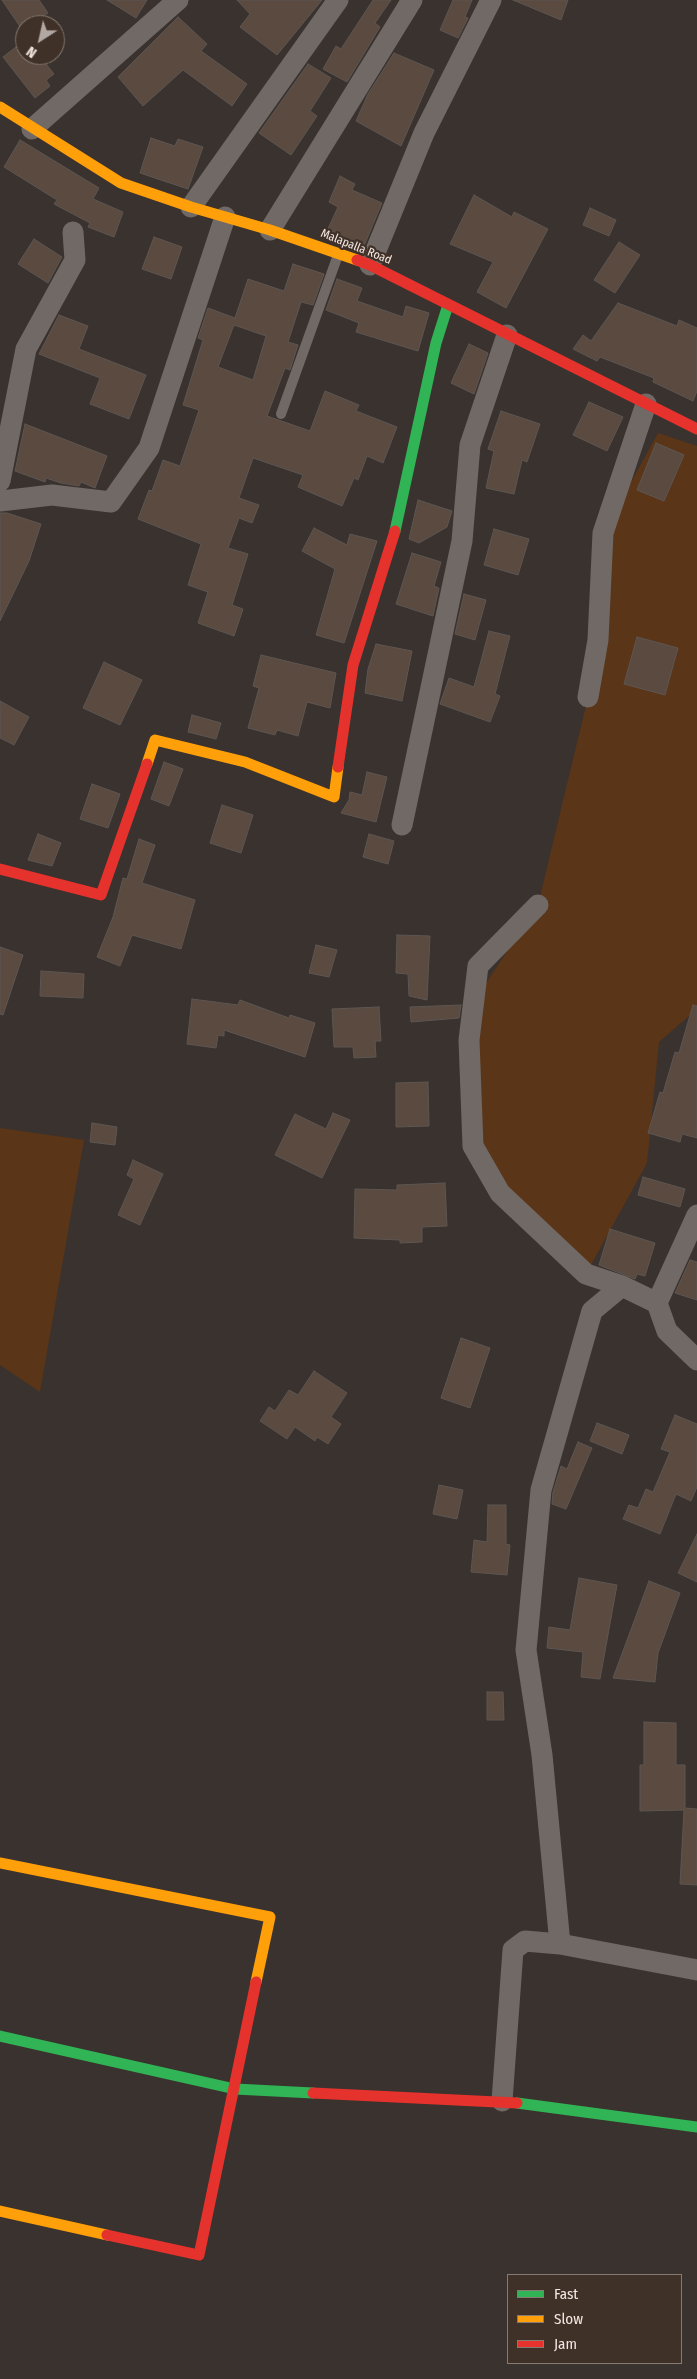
<!DOCTYPE html>
<html>
<head>
<meta charset="utf-8">
<style>
	body { margin:0 }
	#map { position:relative; width:697px; height:2379px; overflow:hidden; background:#3a322e; font-family:"Fira Sans Condensed",sans-serif }
	canvas { display:block }
	.legend { position:absolute; left:507px; top:2274px; width:175px; height:90px; box-sizing:border-box; background:#403128; border:1px solid #877a72; margin:0; padding:6px 9px; list-style:none; font-size:15px; color:#f2e8e2 }
	.legend li { display:flex; align-items:center; gap:10px; height:25px }
	.legend b { width:25px; border:1px solid #877a72 }
	.north { position:absolute; left:15px; top:15px; width:50px; height:50px; box-sizing:border-box; background:#403128; border:1px solid #877a72; border-radius:50%; rotate:215deg; font-size:14px; font-weight:700; line-height:20px; text-align:center; color:#f2e8e2 }
	.north::after { content:''; display:block; margin:auto; width:18px; height:22px; background:#b2a8a3; clip-path:polygon(50% 0,100% 100%,50% 72%,0 100%) }
</style>
</head>
<body>
<div id="map">
<canvas width="697" height="2379"></canvas>
<ul class="legend">
<li><b style="height:6px;background:#30b455"></b>Fast</li>
<li><b style="height:6px;background:#ff9f0a"></b>Slow</li>
<li><b style="height:6px;background:#e5322d"></b>Jam</li>
</ul>
<div class="north">N</div>
</div>
<script>
const ctx = document.querySelector('canvas').getContext('2d');
ctx.lineJoin = 'round';
function fillPath(path, color) { ctx.fillStyle = color; ctx.fill(path, 'evenodd'); }
const toPath = rows => new Path2D(rows.map(r => 'M' + r).join(''));
function strokePath(path, color, width, dash) { ctx.strokeStyle = color; ctx.lineWidth = width; ctx.lineCap = dash ? 'butt' : 'round'; ctx.setLineDash(dash || []); ctx.stroke(path); }
function write(font, color, halo, rows, align = 'center') {
  ctx.font = font + ' "Fira Sans Condensed",sans-serif'; ctx.lineWidth = 4.5; ctx.setLineDash([]); ctx.textBaseline = 'middle'; ctx.strokeStyle = halo; ctx.fillStyle = color; for (const [text, x, y, turn = 0] of rows) {
    ctx.save(); ctx.translate(x, y); ctx.rotate((+turn || 0) * Math.PI / 180); ctx.textAlign = isNaN(turn) ? turn : align; if (halo) ctx.strokeText(text, 0, 0); ctx.fillText(text, 0, 0); ctx.restore();
  }
}
fillPath(toPath([
	[658,433,697,446,697,1009,659,1042,647,1163,586,1274,473,1146,474,1001,538,905,588,697,603,533],
	[0,1128,84,1140,40,1392,0,1365]
]), '#5a3518');
const building = toPath([
	[2,0,39,0,48,13,31,25,25,25,23,31,2,0],
	[107,0,147,0,136,18,107,0],
	[237,0,322,0,277,55,240,27,250,14,237,0],
	[373,0,391,0,375,23,380,27,347,82,323,69,336,46,341,49,373,0],
	[453,0,472,0,465,17,468,18,458,38,440,30,453,0],
	[513,0,568,0,561,20,513,0],
	[178,17,207,44,201,51,247,84,232,106,183,70,143,106,118,77,178,17],
	[25,40,25,55,39,55,54,74,46,80,50,86,35,98,3,57,25,40],
	[394,53,434,70,401,146,356,121,368,94,394,53],
	[308,64,331,78,310,111,317,116,291,155,259,133,308,64],
	[151,138,175,146,178,139,203,147,188,189,140,173,151,138],
	[20,140,99,188,93,199,123,212,114,237,88,227,90,223,54,204,57,200,4,167,20,140],
	[340,176,355,184,352,190,382,203,364,246,326,233,338,207,329,202,340,176],
	[474,195,512,217,514,212,548,229,506,308,477,292,493,262,450,244,474,195],
	[590,208,616,220,609,236,583,225,590,208],
	[154,237,182,247,171,279,142,269,154,237],
	[34,239,62,257,48,283,18,264,34,239],
	[619,242,640,255,615,293,594,280,619,242],
	[293,264,324,274,313,305,301,302,288,342,298,345,290,370,285,368,267,416,310,431,325,391,359,405,356,411,397,427,383,463,367,456,358,480,354,478,342,506,298,487,303,475,253,458,239,498,259,505,252,523,239,518,228,548,248,554,232,605,243,609,234,636,198,623,208,592,188,585,201,544,138,519,149,490,152,491,163,460,180,466,199,410,183,405,203,340,198,338,208,308,235,318,248,279,284,291,293,264],
	[234,325,266,336,253,380,218,367,234,325],
	[337,279,362,288,357,301,403,317,406,306,429,313,418,351,356,332,359,323,326,310,337,279],
	[618,303,677,326,679,320,697,328,697,391,693,401,653,382,654,378,600,357,597,361,573,349,583,335,591,341,618,303],
	[59,315,88,326,79,349,146,375,129,419,90,404,100,378,39,354,59,315],
	[469,344,488,353,474,394,451,383,469,344],
	[589,402,623,417,607,451,573,435,589,402],
	[501,411,540,424,527,462,522,460,514,494,486,488,494,451,488,449,501,411],
	[25,424,107,456,95,488,81,482,79,486,61,483,46,478,45,482,15,471,25,424],
	[656,443,684,455,664,501,637,490,656,443],
	[418,500,452,511,447,527,419,543,409,539,418,500],
	[0,513,7,513,41,524,29,561,0,621,0,513],
	[314,528,347,545,350,534,377,541,344,643,316,635,335,569,302,551,314,528],
	[494,529,529,539,518,575,484,565,494,529],
	[412,553,441,562,434,586,439,588,433,616,396,604,412,553],
	[464,594,486,600,475,640,455,634,464,594],
	[489,631,510,636,495,694,500,696,490,722,440,704,449,678,474,687,489,631],
	[637,637,678,648,665,695,624,684,637,637],
	[376,644,412,651,402,701,365,693,368,669,376,644],
	[261,655,336,673,330,708,307,702,298,736,277,730,275,735,248,728,259,688,253,686,261,655],
	[104,662,142,680,120,725,83,708,104,662],
	[0,701,29,717,14,745,0,738,0,701],
	[192,715,221,723,216,739,188,732,192,715],
	[164,762,183,769,169,806,151,799,164,762],
	[367,772,387,777,376,822,341,813,349,800,350,792,362,795,367,772],
	[92,784,120,794,108,828,80,819,92,784],
	[222,805,253,815,241,853,210,843,222,805],
	[38,834,61,843,52,866,28,860,38,834],
	[369,834,394,841,388,864,363,857,369,834],
	[139,839,155,845,142,883,195,900,181,949,132,935,120,966,97,957,113,917,123,878,127,879,139,839],
	[397,935,430,936,427,1000,409,996,408,974,396,973,397,935],
	[316,945,337,950,329,977,309,973,316,945],
	[0,947,23,955,3,1015,0,1014,0,947],
	[41,971,84,974,83,998,40,996,41,971],
	[192,999,238,1005,240,1000,289,1018,290,1015,315,1023,305,1057,224,1030,224,1036,218,1035,216,1048,187,1044,192,999],
	[461,1005,459,1018,411,1022,410,1007,461,1005],
	[693,1005,697,1006,697,1138,682,1134,680,1142,648,1133,660,1092,663,1093,675,1052,679,1053,693,1005],
	[379,1007,381,1041,375,1041,376,1057,354,1058,353,1047,334,1047,332,1009,379,1007],
	[428,1082,429,1126,396,1127,396,1083,428,1082],
	[333,1113,350,1120,322,1178,275,1155,295,1114,326,1129,333,1113],
	[92,1123,117,1127,115,1145,90,1142,92,1123],
	[133,1160,163,1174,140,1225,118,1215,134,1179,127,1175,133,1160],
	[643,1177,685,1189,680,1207,638,1195,643,1177],
	[445,1183,447,1226,422,1227,422,1242,400,1243,400,1240,354,1238,355,1189,397,1190,397,1185,445,1183],
	[610,1229,655,1243,645,1276,637,1274,635,1279,599,1265,610,1229],
	[690,1260,697,1262,697,1300,675,1293,690,1260],
	[461,1338,490,1348,470,1408,441,1398,461,1338],
	[314,1371,347,1393,331,1417,341,1424,328,1444,317,1437,315,1441,295,1427,287,1439,260,1421,269,1407,275,1411,289,1390,298,1395,314,1371],
	[675,1415,697,1424,697,1487,691,1501,676,1494,660,1534,623,1519,629,1505,638,1508,646,1489,653,1492,670,1452,661,1449,675,1415],
	[597,1423,629,1435,622,1454,590,1441,597,1423],
	[578,1442,592,1448,566,1509,552,1504,553,1492,561,1466,567,1469,578,1442],
	[439,1485,463,1490,457,1519,433,1514,439,1485],
	[488,1505,506,1505,506,1544,510,1545,507,1575,471,1572,474,1540,487,1542,488,1505],
	[697,1534,697,1582,678,1573,697,1534],
	[579,1578,617,1585,600,1679,581,1677,583,1652,547,1648,549,1627,570,1630,579,1578],
	[649,1581,680,1593,658,1653,655,1682,613,1678,649,1581],
	[487,1692,503,1692,504,1720,487,1720,487,1692],
	[644,1722,676,1723,676,1765,685,1765,685,1808,697,1809,697,1885,680,1884,684,1810,640,1811,640,1765,644,1765,644,1722]
]);
fillPath(building, '#5a4a40');
strokePath(building, '#5d5652', 1);
strokePath(toPath([
	[281,414,338,255]
]), '#706965', 10);
strokePath(toPath([
	[32,129,178,0],
	[191,207,338,0],
	[270,230,412,0],
	[370,265,424,133,491,0],
	[0,481,26,349,75,260,73,232],
	[0,501,52,495,111,502,149,448,225,217],
	[588,697,598,640,603,533,646,404],
	[402,825,462,541,470,445,507,335],
	[538,905,478,966,469,1040,473,1146,500,1193,586,1274,622,1286,657,1303],
	[697,1215,657,1303,667,1331,697,1360],
	[560,1944,542,1755,526,1650,541,1490,592,1311,622,1286],
	[502,2101,513,1950,525,1941,560,1944,697,1970]
]), '#706965', 21);
strokePath(toPath([
	[395,531,436,343,448,305],
	[0,2036,235,2089,313,2093],
	[517,2103,697,2127]
]), '#30b455', 11);
strokePath(toPath([
	[0,107,121,183,191,207,270,230,357,260],
	[147,764,155,740,245,762,334,797,338,767],
	[0,1863,270,1917,256,1982],
	[0,2211,107,2235]
]), '#ff9f0a', 11);
strokePath(toPath([
	[357,260,370,265,697,429],
	[338,767,353,665,395,531],
	[0,869,101,895,147,764],
	[313,2093,517,2103],
	[107,2235,199,2255,256,1982]
]), '#e5322d', 11);
write('12px', '#f2e8e2', '#403128', [
	["Malapalla Road",356,247,22]
]);
</script>
</body>
</html>
